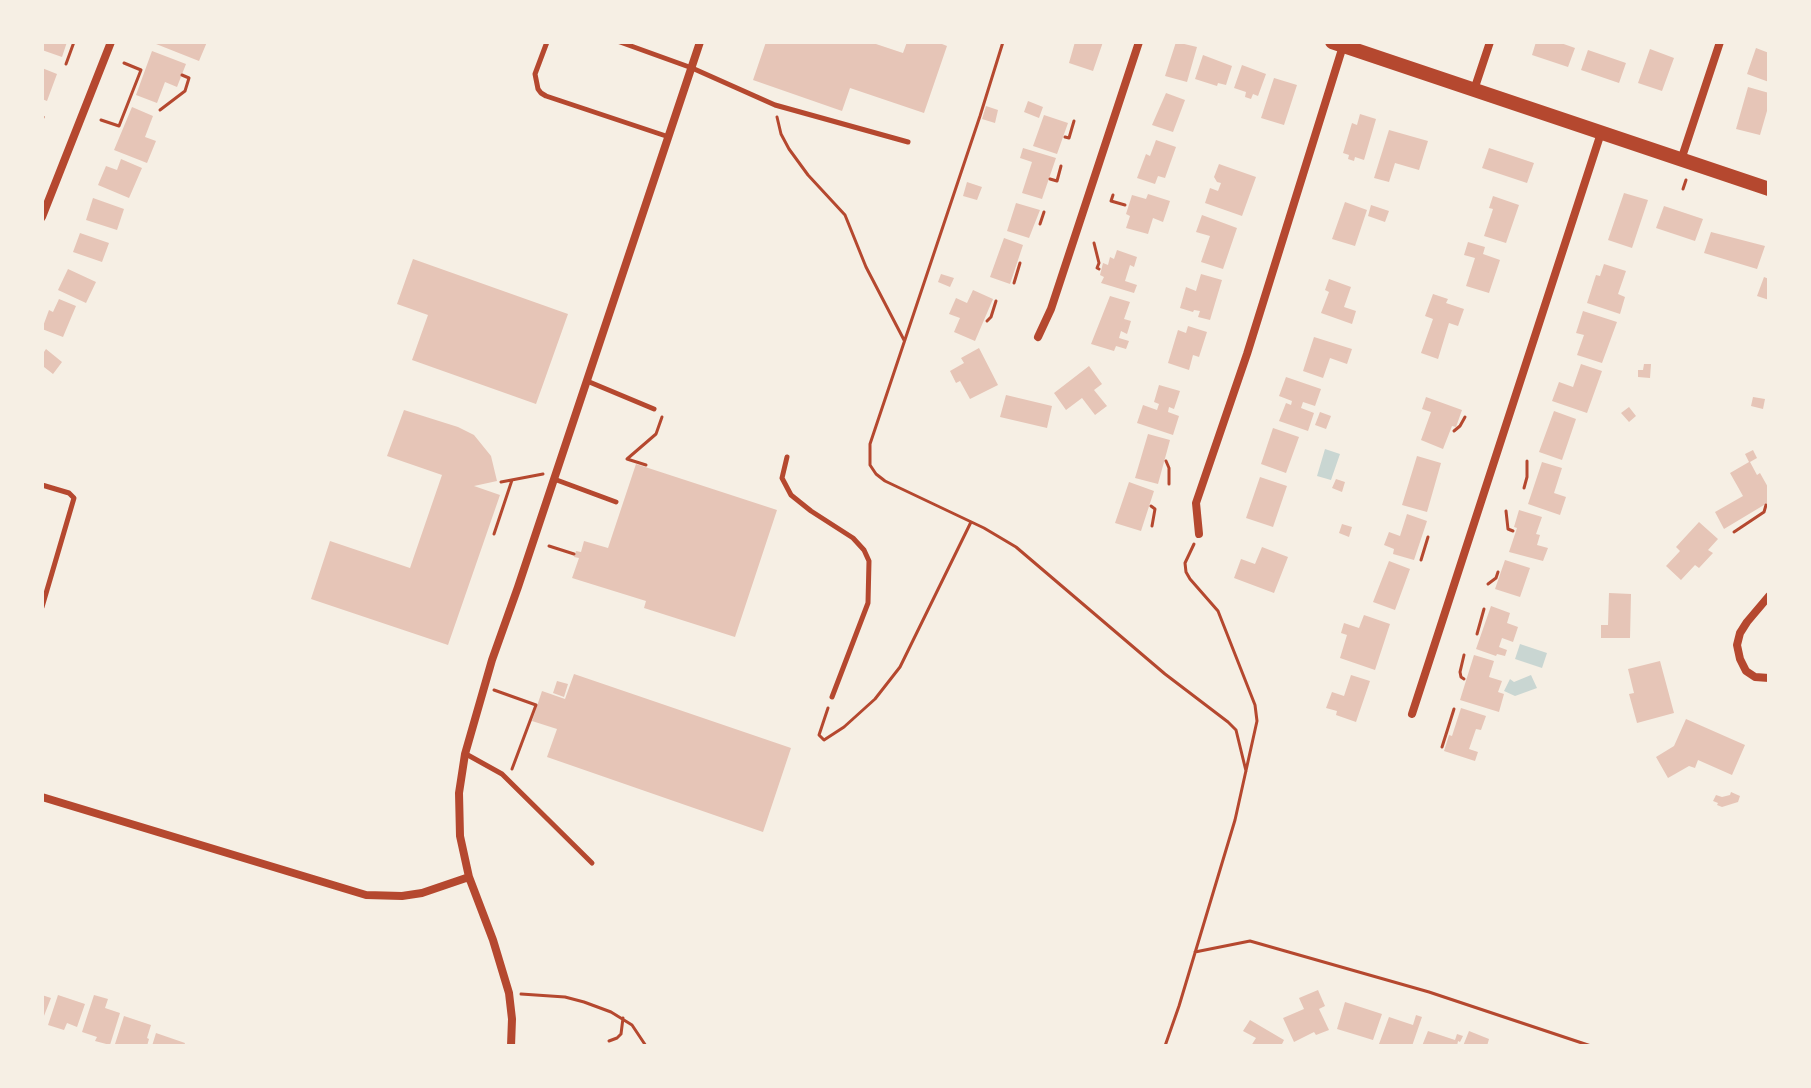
<!DOCTYPE html>
<html>
<head>
<meta charset="utf-8">
<style>
	body { margin:0 }
	#map { position:relative; width:1811px; height:1088px; overflow:hidden; background:#f6efe4; font-family:"Fira Sans",sans-serif }
	canvas { display:block }
	.frame { position:absolute; inset:0; border:44px solid #f6efe4; pointer-events:none }
</style>
</head>
<body>
<div id="map">
<canvas width="1811" height="1088"></canvas>
<div class="frame"></div>
</div>
<script>
const ctx = document.querySelector('canvas').getContext('2d');
ctx.lineJoin = 'round';
function fillPath(path, color) { ctx.fillStyle = color; ctx.fill(path, 'evenodd'); }
const toPath = rows => new Path2D(rows.map(r => 'M' + r).join(''));
function strokePath(path, color, width, dash) { ctx.strokeStyle = color; ctx.lineWidth = width; ctx.lineCap = dash ? 'butt' : 'round'; ctx.setLineDash(dash || []); ctx.stroke(path); }
fillPath(toPath([
	[1325,449,1340,454,1331,480,1317,476],
	[1520,644,1547,653,1542,668,1515,659],
	[1531,675,1537,688,1515,696,1504,691,1510,679,1514,682]
]), '#c9d6d2');
fillPath(toPath([
	[44,42,67,42,62,57,42,50],
	[151,42,207,42,199,61],
	[766,42,870,42,903,53,907,42,937,42,947,46,924,113,850,88,842,111,753,80],
	[1075,42,1103,42,1093,71,1069,63],
	[1176,42,1197,47,1187,82,1165,76],
	[1536,42,1558,42,1575,48,1568,67,1532,55],
	[1756,48,1769,53,1769,82,1747,74],
	[1650,49,1674,58,1662,91,1638,83],
	[1588,50,1626,63,1619,83,1581,70],
	[152,51,186,64,177,87,165,82,157,103,136,95],
	[1203,55,1232,66,1226,85,1218,83,1217,86,1195,79],
	[1242,65,1266,74,1258,96,1253,94,1251,99,1245,97,1246,92,1234,88],
	[42,68,57,74,47,101,42,99],
	[1274,78,1297,85,1284,125,1261,118],
	[1748,87,1769,93,1769,104,1760,135,1736,129],
	[1166,93,1185,100,1173,132,1152,125],
	[1028,101,1043,107,1039,118,1024,112],
	[986,106,998,110,995,123,982,119],
	[132,107,153,116,145,137,156,141,147,163,114,150],
	[1360,114,1376,119,1364,160,1355,157,1354,161,1348,159,1349,155,1343,153,1352,123,1357,125],
	[1044,115,1068,123,1057,154,1033,146],
	[1389,130,1428,141,1419,170,1395,163,1389,182,1374,178],
	[1156,140,1176,147,1165,178,1158,176,1155,184,1137,178,1146,154,1150,156],
	[1023,148,1056,158,1042,199,1022,193,1032,162,1020,158],
	[1489,148,1534,163,1527,183,1482,168],
	[121,159,142,168,129,198,98,185,106,166,117,170],
	[1219,164,1256,177,1242,216,1205,203,1210,188,1218,191,1221,183,1217,182,1214,177],
	[967,182,982,187,977,200,963,196],
	[1624,193,1648,200,1632,248,1608,240],
	[1148,194,1170,201,1163,222,1153,218,1148,234,1126,228,1130,216,1126,214,1132,195,1146,199],
	[1493,196,1519,205,1506,243,1484,236,1493,209,1489,208],
	[93,198,124,209,117,230,86,220],
	[1345,202,1367,210,1355,246,1332,239],
	[1016,203,1040,210,1029,238,1007,231],
	[1371,205,1389,211,1385,222,1368,216],
	[1664,206,1703,219,1695,241,1656,228],
	[1202,215,1237,228,1223,269,1201,262,1210,236,1196,232],
	[1711,232,1765,246,1757,269,1704,253],
	[80,233,109,243,102,262,73,252],
	[1004,238,1023,245,1010,284,990,277],
	[1468,242,1485,247,1483,254,1500,260,1489,293,1466,286,1475,258,1464,255],
	[1117,250,1137,257,1134,267,1130,265,1125,281,1137,285,1134,293,1101,283,1104,277,1100,275,1103,263,1108,265,1110,257,1114,259],
	[413,259,568,314,536,404,412,360,428,315,397,304],
	[1604,264,1626,271,1618,294,1625,297,1620,314,1587,303,1596,275,1600,276],
	[68,269,96,282,86,303,58,290],
	[941,274,954,278,950,287,938,282],
	[1201,274,1222,280,1210,320,1198,317,1200,311,1194,310,1193,312,1180,308,1186,287,1196,291],
	[1764,277,1769,279,1769,300,1757,296],
	[1329,279,1351,287,1344,307,1356,311,1352,324,1321,313,1329,292,1325,290],
	[973,290,993,299,975,341,954,332,960,318,949,314,956,298,967,303],
	[1433,294,1448,299,1446,303,1464,309,1458,326,1449,323,1438,359,1421,353,1433,319,1425,316],
	[1110,296,1130,302,1124,319,1131,321,1127,334,1121,331,1119,338,1129,341,1126,349,1116,346,1114,351,1091,344],
	[59,299,76,306,63,337,42,329,49,310,53,312],
	[1583,311,1617,322,1602,363,1577,355,1584,335,1576,333],
	[1188,326,1207,332,1199,357,1193,355,1189,370,1168,363,1178,330,1186,333],
	[1314,337,1352,349,1347,364,1330,358,1323,378,1303,371],
	[979,348,998,385,970,399,960,381,956,383,950,371,964,363,961,358],
	[46,349,62,362,53,374,44,367,42,370,42,355],
	[1581,364,1602,371,1587,413,1552,401,1559,382,1573,387],
	[1644,364,1651,364,1650,378,1638,377,1638,370,1643,370],
	[1089,366,1102,384,1094,390,1107,406,1095,415,1082,398,1066,410,1054,393],
	[1286,377,1321,389,1315,406,1303,402,1301,408,1314,413,1308,431,1279,421,1286,403,1291,405,1292,401,1279,396],
	[1159,385,1180,391,1174,409,1169,407,1168,412,1179,416,1173,435,1137,423,1143,405,1157,410,1159,404,1154,402],
	[1006,395,1052,406,1047,428,1000,417],
	[1426,397,1462,410,1456,427,1452,426,1443,449,1421,440,1431,412,1422,409],
	[1753,397,1765,399,1763,409,1751,406],
	[1629,407,1636,416,1629,422,1621,413],
	[404,410,458,427,474,435,491,456,497,481,474,486,500,495,448,645,311,599,330,541,410,568,442,475,387,456],
	[1554,411,1576,419,1562,460,1539,452],
	[1320,412,1331,416,1326,429,1315,425],
	[1273,428,1299,437,1286,473,1261,464],
	[1148,434,1170,440,1158,484,1135,478],
	[1753,450,1757,458,1750,462,1757,475,1760,473,1769,489,1769,502,1724,529,1715,512,1743,496,1730,473,1749,462,1745,454],
	[1417,456,1441,463,1427,512,1402,505],
	[1542,462,1562,468,1554,493,1566,497,1560,515,1528,504],
	[636,464,777,510,735,637,644,608,646,601,572,578,579,558,574,557,576,551,581,552,584,541,608,548],
	[1260,477,1287,486,1273,527,1246,518],
	[1336,479,1345,482,1342,492,1332,488],
	[1129,482,1154,491,1141,531,1115,523],
	[1519,510,1542,517,1536,534,1540,535,1537,545,1548,548,1543,561,1509,552,1517,528,1514,527],
	[1407,514,1427,521,1414,560,1393,554,1394,549,1384,545,1389,532,1400,536],
	[1699,522,1718,539,1708,550,1713,553,1699,568,1695,565,1681,580,1666,566,1680,551,1676,547],
	[1342,524,1352,527,1349,537,1339,533],
	[1262,547,1288,557,1274,593,1234,578,1241,559,1255,564],
	[1505,560,1530,568,1520,597,1495,589],
	[1389,561,1410,569,1395,610,1373,602],
	[1609,593,1631,594,1630,638,1601,638,1601,625,1608,625],
	[1491,606,1510,613,1507,623,1518,627,1513,642,1502,638,1499,647,1507,650,1505,656,1497,654,1496,656,1476,649],
	[1364,615,1390,624,1375,670,1340,658,1347,635,1341,633,1344,623,1359,628],
	[1474,655,1494,661,1489,677,1502,681,1498,692,1504,694,1499,712,1460,700],
	[1660,661,1674,713,1637,723,1629,694,1634,693,1628,669],
	[574,674,791,748,763,832,547,757,557,729,532,721,542,691,565,699],
	[1351,675,1370,681,1356,722,1336,715,1337,711,1326,708,1332,692,1344,696],
	[557,681,568,684,564,697,553,693],
	[1461,708,1486,716,1481,730,1476,729,1469,749,1478,752,1475,761,1444,751,1449,735,1452,736],
	[1686,719,1745,745,1732,775,1698,760,1695,768,1689,766,1668,778,1656,757,1674,746],
	[1731,792,1740,796,1738,802,1722,807,1717,805,1718,803,1713,801,1716,795,1722,797,1730,795],
	[1318,990,1325,1006,1319,1009,1329,1030,1316,1035,1314,1032,1294,1042,1283,1018,1304,1009,1299,998],
	[42,995,51,998,42,1021],
	[58,995,85,1004,77,1027,67,1023,64,1030,48,1025],
	[94,995,108,999,105,1008,120,1013,110,1045,95,1041,97,1037,82,1032],
	[1345,1002,1382,1014,1373,1040,1337,1029],
	[1416,1015,1422,1017,1412,1046,1386,1046,1379,1044,1389,1017,1413,1025],
	[124,1016,151,1025,147,1038,149,1039,147,1046,115,1044],
	[1250,1020,1284,1040,1281,1046,1251,1046,1256,1038,1243,1031],
	[1428,1031,1455,1040,1457,1034,1463,1036,1460,1042,1458,1041,1457,1046,1422,1046],
	[1469,1031,1489,1039,1487,1046,1463,1046],
	[156,1033,185,1043,184,1046,152,1046]
]), '#e6c5b7');
strokePath(toPath([
	[1003,42,980,116,870,444,870,465,876,474,885,481,984,528,1016,547,1165,674,1228,722,1236,730,1246,771],
	[66,64,74,42],
	[160,110,185,91,189,78,182,75],
	[777,117,781,134,789,149,808,175,845,215,866,267,904,340],
	[42,120,43,117],
	[101,120,119,126,141,70,124,63],
	[1065,137,1069,138,1074,121],
	[1050,179,1057,181,1061,166],
	[1683,189,1686,180],
	[1113,195,1111,201,1125,205],
	[1040,224,1044,212],
	[1094,243,1099,263,1097,268,1099,269],
	[1014,283,1020,263],
	[987,321,991,317,996,301],
	[1454,431,1460,426,1465,417],
	[1166,461,1169,468,1169,484],
	[646,465,627,459,656,434,662,417],
	[501,482,543,474],
	[1524,488,1527,477,1527,461],
	[1151,506,1155,509,1152,526],
	[1506,511,1508,529,1513,531],
	[1734,532,1764,512,1766,505],
	[494,534,512,480],
	[549,546,574,554],
	[1421,560,1428,537],
	[1488,584,1496,578,1498,572],
	[1477,634,1484,609],
	[1464,655,1460,672,1461,677,1464,679],
	[494,690,536,705,512,769],
	[828,708,819,735,824,740,844,727,875,699,900,667,971,522],
	[1442,747,1454,709],
	[1195,952,1250,941,1429,992,1591,1046],
	[521,994,565,997,584,1002,611,1012,632,1025,646,1046],
	[609,1041,617,1038,621,1034,623,1018],
	[1165,1046,1179,1006,1235,820,1257,721,1255,705,1218,611,1190,579,1186,572,1185,563,1194,544]
]), '#b5482f', 3);
strokePath(toPath([
	[547,42,535,74,538,89,541,93,546,96,669,137],
	[620,42,692,68,775,105,908,142],
	[587,381,654,409],
	[787,457,782,478,791,495,811,511,853,538,864,550,869,561,868,603,832,697],
	[554,479,616,502],
	[42,485,69,493,74,498,42,607],
	[466,754,502,774,592,863]
]), '#b5482f', 5);
strokePath(toPath([
	[1474,90,1490,42],
	[1681,160,1720,42],
	[42,217,111,42],
	[1038,337,1051,309,1139,42],
	[1199,534,1196,503,1247,354,1343,46],
	[1769,596,1747,622,1740,633,1737,645,1740,659,1746,671,1755,677,1769,678],
	[1412,714,1601,133],
	[42,797,366,895,402,896,422,893,469,877],
	[511,1046,512,1019,509,993,493,940,469,877,460,836,459,793,465,754,492,660,518,587,700,42]
]), '#b5482f', 8);
strokePath(toPath([
	[1332,42,1769,189]
]), '#b5482f', 14);
</script>
</body>
</html>
